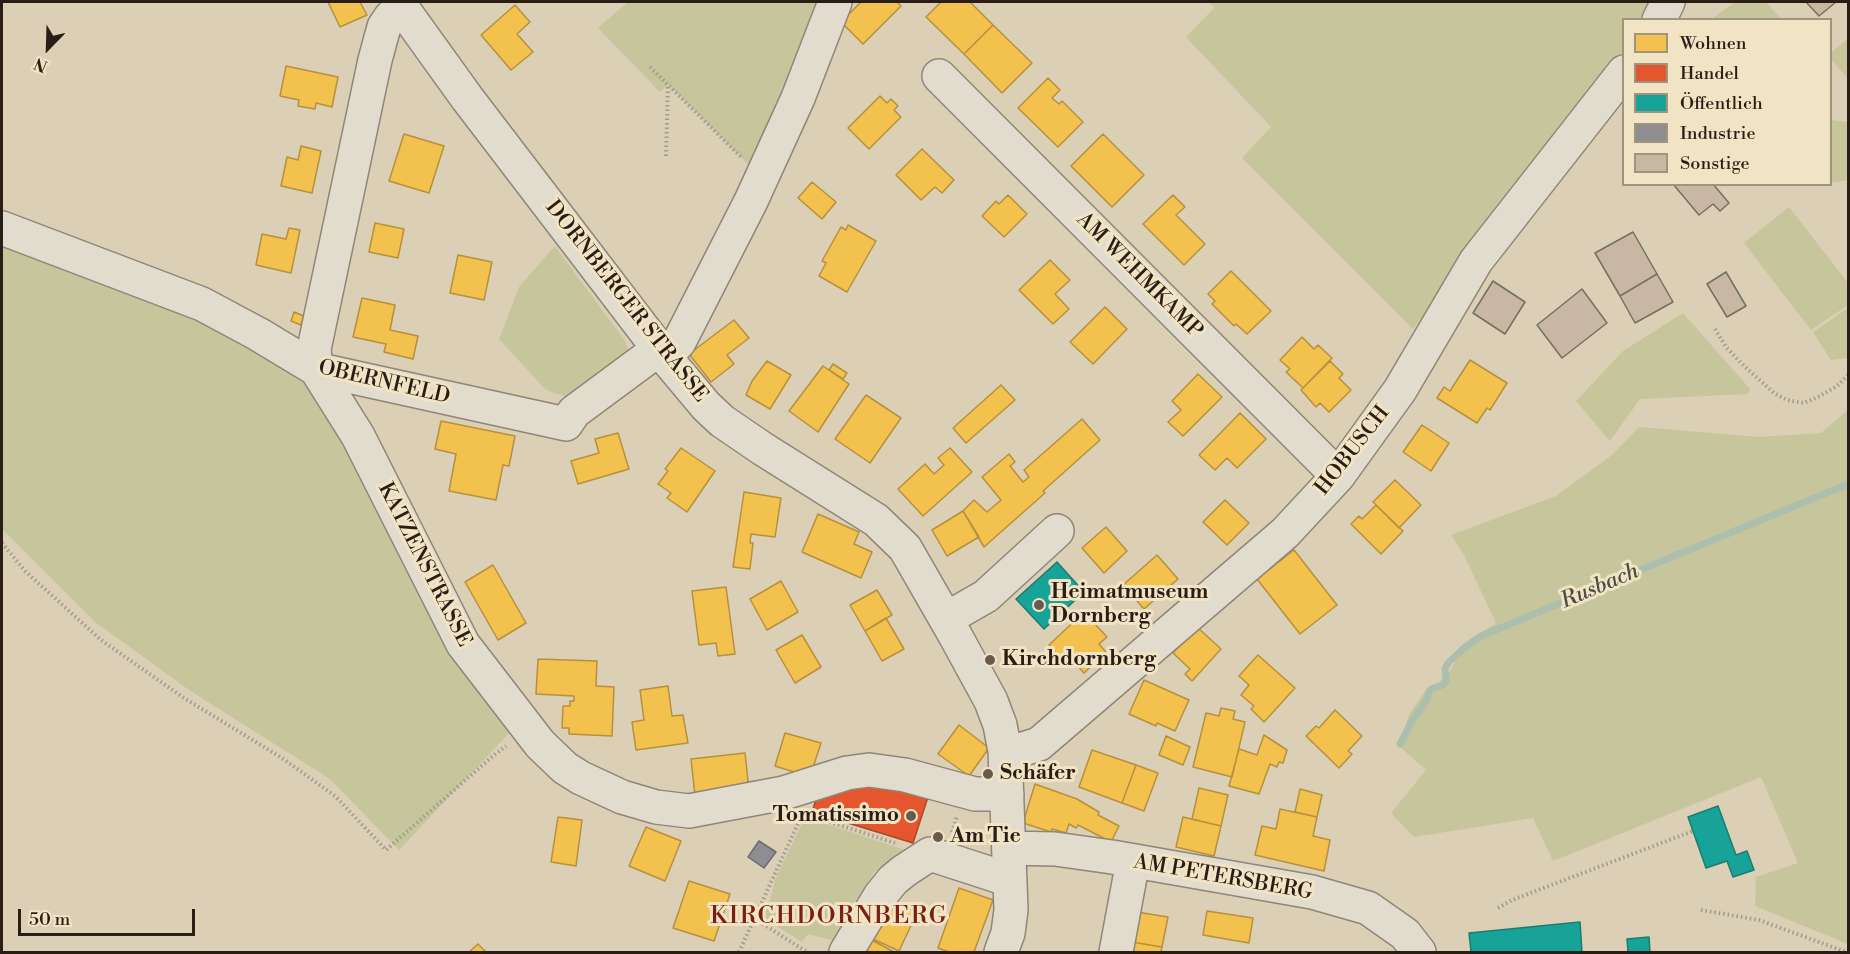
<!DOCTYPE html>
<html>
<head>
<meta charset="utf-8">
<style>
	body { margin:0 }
	#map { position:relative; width:1850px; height:954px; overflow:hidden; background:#dbcfb5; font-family:"Libre Bodoni",serif }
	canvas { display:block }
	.frame { position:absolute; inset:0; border:3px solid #2a1d15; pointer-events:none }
	.legend { position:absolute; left:1622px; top:18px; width:210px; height:168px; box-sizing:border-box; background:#f1e4c5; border:2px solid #a1947f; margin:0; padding:8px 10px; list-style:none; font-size:18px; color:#2a1d15 }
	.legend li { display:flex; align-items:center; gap:12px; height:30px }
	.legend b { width:30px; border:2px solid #a1947f }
	.north { position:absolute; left:18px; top:18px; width:60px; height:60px; -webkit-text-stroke:4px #f1e4c5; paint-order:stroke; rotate:203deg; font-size:16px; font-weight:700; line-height:24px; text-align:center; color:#2a1d15 }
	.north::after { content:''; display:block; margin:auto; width:21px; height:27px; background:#2a1d15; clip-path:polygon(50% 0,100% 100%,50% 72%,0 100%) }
	.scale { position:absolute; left:18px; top:909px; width:177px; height:27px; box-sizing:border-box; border:3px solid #2a1d15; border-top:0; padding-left:8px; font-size:18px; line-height:21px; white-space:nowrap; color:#2a1d15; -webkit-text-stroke:4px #f1e4c5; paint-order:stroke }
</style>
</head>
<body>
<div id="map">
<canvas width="1850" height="954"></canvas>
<div class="frame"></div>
<ul class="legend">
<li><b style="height:16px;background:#f2c14e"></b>Wohnen</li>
<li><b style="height:16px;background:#e4572e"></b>Handel</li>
<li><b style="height:16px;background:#17a398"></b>Öffentlich</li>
<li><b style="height:16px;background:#8d8d92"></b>Industrie</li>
<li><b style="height:16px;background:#c8b8a3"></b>Sonstige</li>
</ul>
<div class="north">N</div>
<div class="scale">50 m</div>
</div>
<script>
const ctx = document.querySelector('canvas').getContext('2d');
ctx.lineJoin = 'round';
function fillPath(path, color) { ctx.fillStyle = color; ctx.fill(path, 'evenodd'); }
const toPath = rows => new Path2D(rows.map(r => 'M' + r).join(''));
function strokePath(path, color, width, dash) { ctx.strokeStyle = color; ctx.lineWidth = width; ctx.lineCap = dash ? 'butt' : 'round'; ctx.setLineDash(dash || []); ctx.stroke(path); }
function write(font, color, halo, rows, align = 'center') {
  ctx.font = font + ' "Libre Bodoni",serif'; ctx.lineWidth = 6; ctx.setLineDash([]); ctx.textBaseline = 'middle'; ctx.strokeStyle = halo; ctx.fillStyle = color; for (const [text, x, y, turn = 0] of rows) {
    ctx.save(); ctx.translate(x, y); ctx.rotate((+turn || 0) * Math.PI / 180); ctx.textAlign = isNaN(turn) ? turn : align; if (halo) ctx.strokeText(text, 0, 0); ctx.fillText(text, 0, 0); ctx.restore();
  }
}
fillPath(toPath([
	[628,2,827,2,751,167,668,85,660,92,598,28],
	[1208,2,1658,2,1649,19,1624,20,1623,56,1413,329,1242,158,1271,127,1186,37,1215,7],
	[1735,2,1766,2,1781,19,1712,19],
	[1848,38,1848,79,1830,58,1831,53],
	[1830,120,1848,122,1848,180,1838,182,1831,182],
	[1789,207,1848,283,1848,305,1811,330,1744,243],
	[2,238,180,304,300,374,324,402,513,729,399,850,330,779,189,690,95,622,2,529],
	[555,246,625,341,630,356,569,398,546,390,499,339,519,287],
	[1848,308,1848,358,1831,360,1813,332],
	[1683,313,1750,389,1748,394,1640,399,1610,441,1576,401,1623,351],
	[1848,410,1848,944,1755,906,1756,877,1798,863,1761,777,1553,861,1533,818,1414,837,1391,813,1426,770,1398,745,1410,713,1427,688,1443,684,1464,644,1496,623,1464,555,1451,535,1556,496,1612,455,1639,427,1759,437,1821,433],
	[808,818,905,850,903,859,892,869,875,871,853,904,858,915,839,942,808,934,802,942,762,917,769,904,775,880,801,825]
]), '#c7c59b');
const homes = toPath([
	[328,2,360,2,367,15,340,27,328,2],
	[861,2,897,2,901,6,863,44,841,22,861,2],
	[941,2,970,2,993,25,964,54,926,17,941,2],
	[515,5,530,22,517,34,533,52,511,70,481,35,515,5],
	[993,25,1032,63,1002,93,964,54,993,25],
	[286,66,338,77,332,107,316,103,315,109,298,106,299,100,280,96,286,66],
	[1048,78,1060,90,1052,98,1059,104,1062,101,1083,122,1058,147,1018,108,1048,78],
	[880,96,887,103,891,99,898,106,894,110,901,117,869,149,848,128,880,96],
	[404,134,444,146,429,193,389,181,404,134],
	[1103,134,1144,175,1112,207,1071,166,1103,134],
	[301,146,321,151,312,193,281,186,287,157,298,160,301,146],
	[922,149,954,180,942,193,935,187,921,200,896,175,922,149],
	[812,182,836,202,822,219,798,198,812,182],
	[1008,195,1027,214,1004,237,982,216,996,201,999,204,1008,195],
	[1173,195,1185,207,1176,215,1205,244,1184,265,1143,224,1173,195],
	[375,223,404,229,398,258,369,252,375,223],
	[848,225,876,241,847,292,819,276,826,263,822,261,841,227,846,230,848,225],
	[289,228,300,230,291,273,256,265,262,234,286,239,289,228],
	[458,255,492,262,484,300,450,293,458,255],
	[1050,260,1070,280,1055,294,1069,309,1053,324,1019,290,1050,260],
	[1231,271,1271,311,1247,334,1236,324,1234,326,1212,304,1215,301,1208,294,1231,271],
	[362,298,395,305,390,330,418,336,413,359,384,352,386,344,353,337,362,298],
	[1105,307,1127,329,1093,364,1070,342,1105,307],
	[294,312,304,316,301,325,291,321,294,312],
	[734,320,749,338,727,355,734,364,711,382,689,354,734,320],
	[1302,337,1314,349,1318,345,1332,358,1303,388,1286,372,1290,369,1280,360,1302,337],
	[1470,360,1507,383,1490,410,1487,408,1477,423,1437,398,1444,387,1450,391,1470,360],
	[767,361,791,375,770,409,746,395,752,381,767,361],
	[1330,361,1343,374,1339,378,1351,390,1329,412,1320,403,1316,407,1301,390,1330,361],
	[833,364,847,373,843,379,829,370,833,364],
	[823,366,849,384,818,432,789,411,823,366],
	[1198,374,1222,397,1183,436,1168,422,1181,410,1172,401,1198,374],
	[1001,385,1015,400,966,443,953,428,1001,385],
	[866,395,901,418,870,463,835,439,866,395],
	[1240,413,1266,439,1237,468,1227,458,1215,470,1199,455,1240,413],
	[1082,419,1100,440,1043,491,1045,493,984,547,963,511,974,500,987,512,1001,500,982,477,1009,454,1015,462,1010,466,1023,482,1029,477,1024,470,1082,419],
	[441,421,515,436,509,466,503,465,496,500,449,491,456,454,435,449,441,421],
	[1422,425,1449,443,1431,471,1403,452,1422,425],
	[618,433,629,469,578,484,571,461,599,453,595,439,618,433],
	[681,448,715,471,687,512,667,498,671,493,658,484,668,471,665,469,681,448],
	[950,448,972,472,923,516,898,489,925,464,934,474,944,465,938,458,950,448],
	[1395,480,1421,505,1399,528,1373,502,1395,480],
	[744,492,781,498,775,537,751,534,750,543,753,543,750,569,733,567,744,492],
	[1225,500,1249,523,1227,545,1203,522,1225,500],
	[1376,505,1403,531,1381,554,1351,524,1359,516,1362,519,1376,505],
	[963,511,979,537,947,556,932,530,963,511],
	[818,514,859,532,854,544,872,552,861,578,802,552,818,514],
	[1106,527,1127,551,1104,573,1082,548,1106,527],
	[1294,550,1337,605,1300,634,1257,579,1294,550],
	[1157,555,1178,579,1144,609,1123,585,1157,555],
	[493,565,526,623,498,640,465,582,493,565],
	[781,581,798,612,767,630,750,599,781,581],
	[726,587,735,654,718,656,716,643,699,645,692,591,726,587],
	[877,590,892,615,865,631,850,605,877,590],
	[1084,612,1107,637,1099,644,1106,652,1084,673,1072,660,1067,665,1049,645,1084,612],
	[886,618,904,649,882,661,865,631,886,618],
	[1197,627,1221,649,1192,681,1185,674,1190,669,1173,653,1197,627],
	[802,635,821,667,795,683,776,650,802,635],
	[1258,655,1295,688,1264,722,1251,709,1254,706,1241,695,1249,685,1239,676,1258,655],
	[538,659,597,661,596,686,614,687,612,736,569,734,569,728,562,728,563,706,570,706,570,701,574,701,574,696,536,694,538,659],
	[1144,680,1189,700,1175,731,1157,723,1156,726,1129,714,1144,680],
	[668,686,672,716,683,715,688,743,636,750,632,722,644,720,640,690,668,686],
	[1221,708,1235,711,1233,719,1245,722,1232,777,1193,767,1206,713,1219,716,1221,708],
	[1335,710,1362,736,1348,751,1352,754,1339,768,1306,736,1316,726,1319,728,1335,710],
	[959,725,989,748,969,776,938,754,959,725],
	[785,733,821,743,810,777,775,766,785,733],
	[1264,735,1287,750,1283,763,1279,762,1277,767,1270,764,1259,794,1229,786,1239,749,1257,755,1264,735],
	[1166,736,1190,747,1183,765,1159,755,1166,736],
	[1092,750,1136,765,1122,803,1079,787,1092,750],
	[745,753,749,790,695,796,691,759,745,753],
	[1136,765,1158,773,1144,811,1122,803,1136,765],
	[1035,784,1077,799,1099,812,1098,815,1119,826,1111,842,1078,825,1076,828,1069,824,1066,833,1052,829,1051,832,1023,823,1035,784],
	[1199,788,1228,795,1221,826,1192,819,1199,788],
	[1300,789,1322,795,1317,817,1295,812,1300,789],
	[1280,809,1317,817,1313,836,1330,840,1324,871,1255,855,1262,826,1276,829,1280,809],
	[558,817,582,820,576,866,551,862,558,817],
	[1183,817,1221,826,1214,856,1176,847,1183,817],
	[646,827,681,841,665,881,629,866,646,827],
	[689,881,730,894,714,941,673,928,689,881],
	[959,888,993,900,974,952,949,952,938,948,959,888],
	[891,900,917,913,899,951,873,939,891,900],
	[1207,911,1253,918,1249,943,1203,935,1207,911],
	[1137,912,1168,917,1162,947,1132,942,1137,912],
	[870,939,894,952,863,952,870,939],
	[1132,942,1162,947,1161,952,1130,952,1132,942],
	[478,944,486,952,469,952,478,944]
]);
fillPath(homes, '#f2c14e');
strokePath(homes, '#b6903d', 1.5);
const shops = toPath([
	[868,779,928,797,913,843,812,812,819,790,868,779]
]);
fillPath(shops, '#e4572e');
strokePath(shops, '#ac4626', 1.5);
const public = toPath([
	[1057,562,1084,592,1044,629,1016,599,1057,562],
	[1718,806,1736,855,1747,851,1754,870,1733,877,1727,861,1706,868,1688,817,1718,806],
	[1580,922,1582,952,1471,952,1469,933,1580,922],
	[1649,937,1650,952,1628,952,1627,939,1649,937]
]);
fillPath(public, '#17a398');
strokePath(public, '#1d7b71', 1.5);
const industry = toPath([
	[759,841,776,852,764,868,748,857,759,841]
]);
fillPath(industry, '#8d8d92');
strokePath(industry, '#6f6b6c', 1.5);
strokePath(toPath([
	[1400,744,1412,721,1426,701,1431,689,1442,685,1446,681,1445,669,1448,663,1465,647,1481,636,1848,484]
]), '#acbfae', 7);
const building = toPath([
	[1806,2,1836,2,1819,16,1806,2],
	[1673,184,1713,184,1729,203,1720,211,1713,204,1699,215,1673,184],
	[1633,232,1657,274,1620,296,1595,253,1633,232],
	[1726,272,1746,306,1727,317,1707,284,1726,272],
	[1657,274,1673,302,1635,323,1620,296,1657,274],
	[1493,281,1525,302,1505,334,1473,313,1493,281],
	[1582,289,1607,323,1562,358,1537,325,1582,289]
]);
fillPath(building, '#c8b8a3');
strokePath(building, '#766e61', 1.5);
const minor = toPath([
	[398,2,467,98,665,357,706,406,722,421,763,449,876,520,905,548,955,635,991,701,1000,725,1005,751,1011,910,1008,933,1001,952],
	[401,7,390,18,384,27,375,60,314,349,316,369,358,436,463,644,540,744,565,768,581,778,622,797,656,807,689,811,784,793,847,773,869,770,905,775,975,794,1007,794],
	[1659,20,1668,2],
	[939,76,1338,476],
	[2,228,202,304,258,334,316,369,566,424,574,412,659,349],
	[665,357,679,342,751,201,798,98,835,2],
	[946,619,986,596,1057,531],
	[1005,751,1020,750,1039,744,1285,533,1338,476,1400,390,1476,261,1624,72],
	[1009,848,1055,849,1112,857,1312,892,1368,908,1405,934,1419,952],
	[846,952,880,896,893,880,904,871,930,854,1010,880],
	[1116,952,1133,861]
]);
strokePath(minor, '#8e8677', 36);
strokePath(toPath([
	[650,67,742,158],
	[666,156,668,85],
	[1715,329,1726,347,1744,366,1774,393,1787,400,1804,403,1818,397,1837,386,1848,375],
	[2,543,25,571,101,640,184,698,282,758,335,796,386,850,494,755,506,746],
	[808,815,895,843],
	[952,832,957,816],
	[1498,908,1512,900,1693,831],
	[1701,910,1759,920,1846,952],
	[755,919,807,952],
	[739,952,801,817]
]), '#a09a90', 4, [1.5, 3]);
strokePath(minor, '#e2dcce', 33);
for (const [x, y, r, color] of [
	[1039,605,6,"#685b4d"],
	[990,660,6,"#685b4d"],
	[988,774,6,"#685b4d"],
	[911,816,6,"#685b4d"],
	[938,837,6,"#685b4d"]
]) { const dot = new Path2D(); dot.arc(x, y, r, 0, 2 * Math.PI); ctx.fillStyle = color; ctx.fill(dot); strokePath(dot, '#f1e4c5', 2); }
write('21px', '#2a1d15', '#f1e4c5', [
	["AM WEHMKAMP",1139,276,45],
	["DORNBERGER STRASSE",626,302,52],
	["OBERNFELD",384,383,13],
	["HOBUSCH",1353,451,-52],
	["KATZENSTRASSE",424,565,63],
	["AM PETERSBERG",1223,878,10]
]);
write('bold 21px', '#2a1d15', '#f1e4c5', [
	["Heimatmuseum",1051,593],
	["Dornberg",1051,617],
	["Kirchdornberg",1002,660],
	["Schäfer",1000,774],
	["Tomatissimo",899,816,"right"],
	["Am Tie",950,837]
], 'left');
write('italic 22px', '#4b4c42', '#f1e4c5', [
	["Rusbach",1600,587,-23]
]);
ctx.letterSpacing = '1.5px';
write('24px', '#7a1f14', '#f1e4c5', [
	["KIRCHDORNBERG",829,917]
]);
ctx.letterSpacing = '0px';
</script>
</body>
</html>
